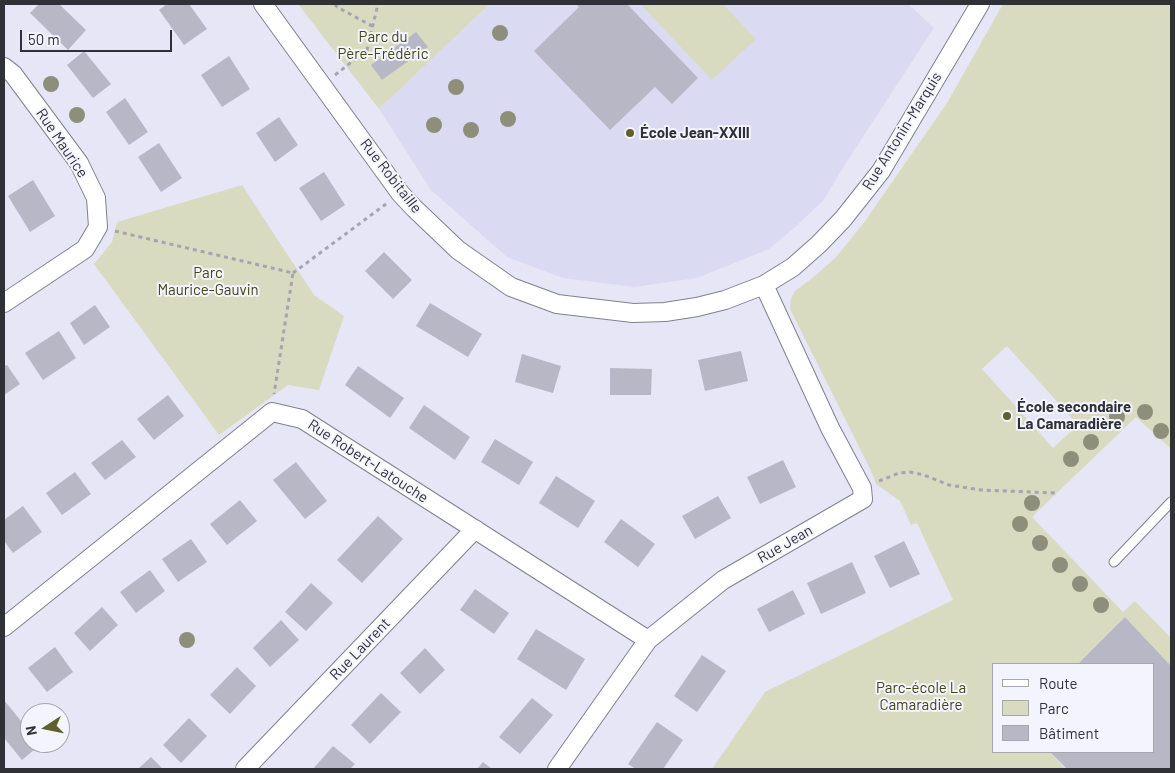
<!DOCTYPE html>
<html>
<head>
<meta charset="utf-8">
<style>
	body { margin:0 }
	#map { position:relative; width:1175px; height:773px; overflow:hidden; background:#e6e6f6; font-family:Barlow,sans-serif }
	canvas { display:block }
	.frame { position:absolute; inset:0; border:5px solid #303137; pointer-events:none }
	.legend { position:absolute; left:992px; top:663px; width:162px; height:90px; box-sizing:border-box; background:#f4f4fe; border:1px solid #a6a6ae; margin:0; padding:6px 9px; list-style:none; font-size:15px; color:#303137 }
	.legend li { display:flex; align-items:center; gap:10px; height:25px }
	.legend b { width:25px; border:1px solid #a6a6ae }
	.north { position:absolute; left:20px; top:703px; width:50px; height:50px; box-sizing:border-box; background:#f4f4fe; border:1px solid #a6a6ae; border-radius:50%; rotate:259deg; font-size:14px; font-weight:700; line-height:20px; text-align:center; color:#303137 }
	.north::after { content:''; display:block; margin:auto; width:18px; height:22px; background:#5e612e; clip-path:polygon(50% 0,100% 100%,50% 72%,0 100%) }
	.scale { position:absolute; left:20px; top:30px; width:152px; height:22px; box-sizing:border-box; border:2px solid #303137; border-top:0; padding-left:6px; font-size:15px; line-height:18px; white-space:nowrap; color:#303137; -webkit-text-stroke:4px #f4f4fe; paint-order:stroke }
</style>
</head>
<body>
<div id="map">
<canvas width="1175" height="773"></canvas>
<div class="frame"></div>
<ul class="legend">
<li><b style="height:6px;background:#fff"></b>Route</li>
<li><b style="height:14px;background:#d9dbc1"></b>Parc</li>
<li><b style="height:14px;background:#b7b7c6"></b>Bâtiment</li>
</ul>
<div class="north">N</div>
<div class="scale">50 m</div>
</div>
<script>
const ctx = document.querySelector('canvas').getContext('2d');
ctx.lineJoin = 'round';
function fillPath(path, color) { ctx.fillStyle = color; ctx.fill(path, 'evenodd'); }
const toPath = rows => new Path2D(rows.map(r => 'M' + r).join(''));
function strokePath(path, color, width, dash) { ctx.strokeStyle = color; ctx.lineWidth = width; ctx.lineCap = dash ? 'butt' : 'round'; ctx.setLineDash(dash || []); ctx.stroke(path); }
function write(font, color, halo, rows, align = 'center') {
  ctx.font = font + ' Barlow,sans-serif'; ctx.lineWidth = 4; ctx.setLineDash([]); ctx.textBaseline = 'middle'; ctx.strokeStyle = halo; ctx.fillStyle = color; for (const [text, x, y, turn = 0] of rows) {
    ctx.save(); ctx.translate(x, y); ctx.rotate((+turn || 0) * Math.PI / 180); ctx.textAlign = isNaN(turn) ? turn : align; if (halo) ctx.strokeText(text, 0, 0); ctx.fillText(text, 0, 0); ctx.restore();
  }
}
fillPath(toPath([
	[490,4,908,4,934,28,849,158,823,201,793,229,769,249,697,278,634,287,563,278,507,257,431,190,379,109]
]), '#dadbf2');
fillPath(toPath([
	[298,4,490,4,379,109],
	[640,4,723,4,756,39,712,80],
	[1003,4,1171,4,1171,449,1136,417,1032,517,1123,612,1135,601,1171,638,1171,666,1125,617,1078,664,994,664,994,752,1050,752,1065,769,712,769,765,692,953,600,917,523,911,525,900,501,876,484,871,471,790,309,791,298,795,291,815,276,836,257,863,224,947,103],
	[1007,346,1078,425,1053,448,982,369],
	[242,185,314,295,344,316,319,390,288,385,219,435,94,264,112,242,117,222]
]), '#d9dbc1');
fillPath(toPath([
	[39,4,59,4,86,30,68,50,30,13],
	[167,4,189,4,207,29,184,45,159,10],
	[576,4,627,4,698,78,672,104,655,87,610,130,534,51,579,7],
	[416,32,428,47,382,80,371,65],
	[84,51,111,84,93,98,67,65],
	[229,56,250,89,222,107,201,75],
	[125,98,148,132,129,145,106,112],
	[279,117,298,145,275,162,256,133],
	[159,143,182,178,161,192,138,157],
	[324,172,345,205,321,221,299,188],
	[33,180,55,216,30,232,8,196],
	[384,252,412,280,393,299,365,271],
	[430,303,482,334,468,357,416,326],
	[95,305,110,327,84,345,70,323],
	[59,331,76,358,43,380,25,353],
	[741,351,748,381,705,391,698,360],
	[522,354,561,366,553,393,515,382],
	[7,365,20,384,4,395,4,366],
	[358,366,404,398,390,418,345,385],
	[610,368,652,369,651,395,610,395],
	[168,395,184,416,154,440,137,419],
	[424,405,470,437,455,460,409,428],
	[495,439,533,462,519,485,481,462],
	[122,440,136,457,105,480,91,463],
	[783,460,796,487,760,504,747,477],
	[296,462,327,501,305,519,273,480],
	[75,472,91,494,62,515,46,493],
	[556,476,595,501,578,528,539,503],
	[718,496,731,518,695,539,682,516],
	[240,500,257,521,227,545,210,524],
	[23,506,42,532,13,553,4,541,4,520],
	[378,516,403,539,362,583,337,560],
	[621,519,655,544,638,567,604,542],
	[191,539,207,562,178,582,162,559],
	[904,541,920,574,890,588,874,556],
	[852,562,866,593,821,614,807,583],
	[150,570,165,591,136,613,120,592],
	[311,583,333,603,306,631,285,612],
	[475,589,509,613,494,634,460,610],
	[793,590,805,614,769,632,757,609],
	[102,607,118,625,90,651,74,633],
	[1125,617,1171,666,1171,769,1067,769,1050,752,1154,752,1154,664,1078,664],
	[281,620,299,640,270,667,253,648],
	[536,629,585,659,566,690,517,659],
	[55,647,73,672,47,692,28,668],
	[425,648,445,670,420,694,400,673],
	[702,655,726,671,697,712,674,696],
	[237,667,256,686,230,714,210,695],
	[381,693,401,712,370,744,351,725],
	[532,698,553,715,520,754,499,737],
	[4,700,30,732,30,743,39,743,40,745,22,760,4,738],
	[189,718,207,736,181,763,163,745],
	[657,722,683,740,663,769,636,769,628,764],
	[333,746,355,764,350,769,313,769],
	[151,757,163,769,138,769],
	[483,762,492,769,477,769]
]), '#b7b7c6');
const lane = toPath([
	[1114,562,1171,502]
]);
const street = toPath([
	[263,4,400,193,414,208,458,250,511,287,557,304,633,313,665,312,697,307,725,300,764,285,793,267,819,244,843,219,881,171,980,4],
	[4,67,13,74,79,163,96,198,98,227,85,249,4,303],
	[4,627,272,412,302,419,648,640],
	[245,769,475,529],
	[557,769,648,640,723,580,863,499,862,488,830,428,764,285]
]);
strokePath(lane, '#80808f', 11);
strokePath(street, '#80808f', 20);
strokePath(toPath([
	[335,4,337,7,374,27],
	[335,75,367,50,378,4],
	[115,231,293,273,274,394],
	[293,273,386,204],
	[879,481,899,473,910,472,924,475,949,485,981,490,1056,493]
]), '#a4a5b1', 3, [4, 4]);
strokePath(lane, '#fff', 9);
strokePath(street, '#fff', 18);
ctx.fillStyle = '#8d8f7a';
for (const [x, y] of [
	[500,33],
	[51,84],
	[456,87],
	[77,115],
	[508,119],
	[434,125],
	[471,130],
	[1145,412],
	[1117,417],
	[1161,431],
	[1091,442],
	[1071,459],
	[1032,503],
	[1020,524],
	[1040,543],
	[1060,565],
	[1080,584],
	[1101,605],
	[187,640]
]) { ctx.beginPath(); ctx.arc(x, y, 8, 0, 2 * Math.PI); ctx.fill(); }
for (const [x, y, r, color] of [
	[630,133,5,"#5e612e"],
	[1007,416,5,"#5e612e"]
]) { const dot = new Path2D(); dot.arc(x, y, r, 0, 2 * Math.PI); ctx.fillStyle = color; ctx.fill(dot); strokePath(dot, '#f4f4fe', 2); }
write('15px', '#444714', '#f4f4fe', [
	["Parc du",383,37],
	["Père-Frédéric",383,54],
	["Parc",208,273],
	["Maurice-Gauvin",208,290],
	["Parc-école La",921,688],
	["Camaradière",921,705]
]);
write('15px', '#303137', '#f4f4fe', [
	["Rue Antonin-Marquis",902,131,-58],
	["Rue Maurice",62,143,56],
	["Rue Robitaille",391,176,52],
	["Rue Robert-Latouche",368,461,33],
	["Rue Jean",785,544,-30],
	["Rue Laurent",360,649,-46]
]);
write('bold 15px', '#303137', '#f4f4fe', [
	["École Jean-XXIII",640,133],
	["École secondaire",1017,407],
	["La Camaradière",1017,424]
], 'left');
</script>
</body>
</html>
